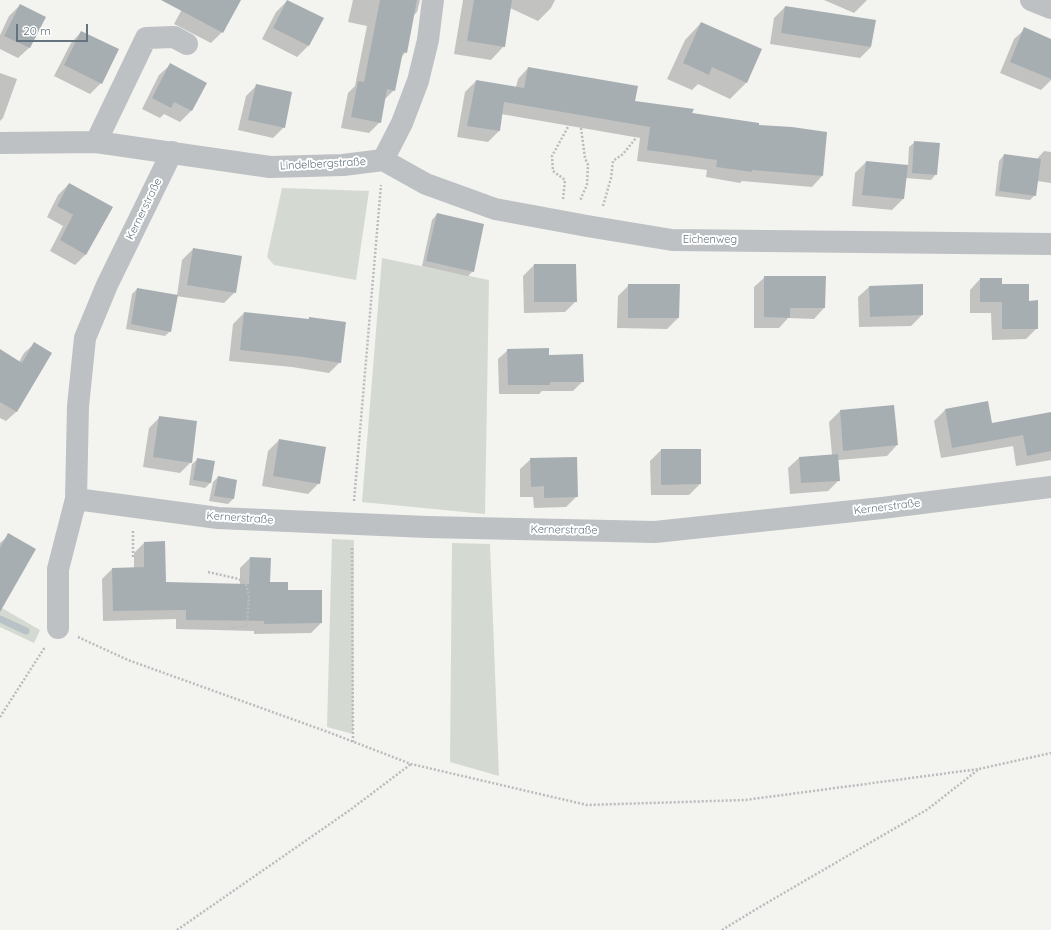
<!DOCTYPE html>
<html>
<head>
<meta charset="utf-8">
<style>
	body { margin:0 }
	#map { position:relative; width:1051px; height:930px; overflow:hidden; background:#f3f3f0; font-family:Quicksand,sans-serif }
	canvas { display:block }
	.scale { position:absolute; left:16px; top:24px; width:72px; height:18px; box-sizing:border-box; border:2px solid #65737e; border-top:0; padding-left:5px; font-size:12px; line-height:14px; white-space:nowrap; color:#65737e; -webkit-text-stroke:3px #fff; paint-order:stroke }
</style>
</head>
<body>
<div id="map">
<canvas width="1051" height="930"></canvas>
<div class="scale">20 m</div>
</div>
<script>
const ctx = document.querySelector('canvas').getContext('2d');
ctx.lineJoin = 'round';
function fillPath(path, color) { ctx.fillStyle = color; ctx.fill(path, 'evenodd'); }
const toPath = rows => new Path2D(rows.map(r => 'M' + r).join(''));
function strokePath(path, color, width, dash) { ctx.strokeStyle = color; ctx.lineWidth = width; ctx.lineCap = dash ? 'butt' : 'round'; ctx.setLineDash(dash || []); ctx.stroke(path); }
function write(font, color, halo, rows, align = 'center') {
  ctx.font = font + ' Quicksand,sans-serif'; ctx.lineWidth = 4; ctx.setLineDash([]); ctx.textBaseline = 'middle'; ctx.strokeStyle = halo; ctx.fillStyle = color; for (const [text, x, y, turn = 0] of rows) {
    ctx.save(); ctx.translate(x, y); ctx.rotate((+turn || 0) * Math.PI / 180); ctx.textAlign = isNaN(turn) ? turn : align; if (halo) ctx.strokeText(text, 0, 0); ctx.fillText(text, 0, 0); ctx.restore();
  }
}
fillPath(toPath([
	[282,188,369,191,356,280,274,265,267,257],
	[382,258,489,280,485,514,362,502],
	[332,539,354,540,353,734,327,727],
	[452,543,490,544,499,776,450,762],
	[0,607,40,630,34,643,0,627]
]), '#d4dad1');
fillPath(toPath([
	[187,0,231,0,222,32,211,43,174,24],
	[353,0,420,0,417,12,413,16,406,52,400,58,394,90,384,100,380,122,369,133,341,128,348,93,355,86,367,26,348,22],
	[463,0,555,0,551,8,538,21,510,8,504,46,491,60,454,54],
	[824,0,867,0,854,13],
	[287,1,322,19,308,46,297,57,262,39,276,12],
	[20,5,44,17,29,48,18,58,0,49,0,35,9,16],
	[785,7,871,47,860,58,770,44,774,18],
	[701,23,760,50,746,83,730,99,698,84,692,90,667,79,685,40],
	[1025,29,1051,40,1051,80,1041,90,1000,73,1014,39],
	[81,32,101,83,90,94,54,76,71,43],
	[170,65,205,83,191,111,180,122,164,114,160,118,142,109,159,75],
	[528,68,634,102,758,126,822,176,812,187,742,181,740,183,706,177,707,170,637,161,640,138,501,114,499,131,488,142,457,137,465,92,476,81,516,87,518,79],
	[0,73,17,79,3,118,0,121],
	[257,85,284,127,273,138,238,130,246,96],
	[915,142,936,174,931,180,905,178,903,199,892,210,852,206,855,173,866,162,908,166,909,147],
	[1044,151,1051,152,1051,183,1037,181,1035,195,1030,200,995,196,999,161,1004,155,1036,160],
	[69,184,86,254,75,265,50,251,63,226,47,217,58,195],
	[437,214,473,271,468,276,422,266,432,220],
	[193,249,235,292,224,303,176,296,170,331,165,336,126,329,132,294,137,289,177,296,182,260],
	[534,265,576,301,565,312,524,313,523,276],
	[765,277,824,308,814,319,788,318,779,328,754,328,754,287],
	[980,279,1001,285,1028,302,1037,328,1026,339,992,340,991,313,970,313,970,290],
	[629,285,678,318,667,329,617,328,618,296],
	[869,287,922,315,911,326,859,327,858,297],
	[244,313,308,320,309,318,340,362,329,373,292,367,229,361,233,324],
	[34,344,50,354,16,412,6,421,0,418,0,355,19,362,24,353],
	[508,350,548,356,583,381,573,391,542,391,539,394,499,394,498,359],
	[945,410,991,424,1051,433,1051,460,1016,466,1013,446,941,458,934,421],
	[840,411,897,445,887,456,838,460,839,480,828,491,790,494,788,468,799,458,832,455,829,422],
	[160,417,191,462,180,473,143,467,149,428],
	[279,440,319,483,308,494,262,486,268,451],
	[661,450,700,450,700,484,689,495,651,495,650,461],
	[198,459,214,462,210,483,205,488,189,485,192,464],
	[531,459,577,496,566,507,534,508,533,497,520,497,520,469],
	[218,477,236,480,233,499,228,504,209,501,213,482],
	[9,535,0,603,0,543],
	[164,542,165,583,240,585,240,568,250,558,269,583,287,591,321,623,311,633,254,634,254,631,176,629,176,619,103,621,102,579,112,569,134,569,134,553,144,543]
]), '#0003');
strokePath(toPath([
	[0,619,26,631]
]), '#b8c2c7', 7);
fillPath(toPath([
	[161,0,241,0,223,33],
	[287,0,324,18,309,46,273,28],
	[380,0,417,0,407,53,403,52,395,91,387,89,381,123,351,117,358,81,364,82],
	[474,0,512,0,505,47,467,41],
	[20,4,46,17,30,48,4,36],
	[785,6,876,20,871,47,781,33],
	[701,22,762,49,747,83,712,67,709,75,683,63],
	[1024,27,1051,39,1051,79,1010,62],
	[81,31,119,49,102,84,64,65],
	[170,63,207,83,192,111,174,102,171,108,152,98],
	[528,67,638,86,635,101,694,109,692,113,759,123,759,125,792,127,827,132,823,176,752,170,752,172,716,167,717,160,647,150,650,127,504,102,500,131,467,126,476,80,524,88],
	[256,84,292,92,285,128,248,120],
	[914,141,940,143,937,175,912,173],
	[1004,154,1041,159,1036,196,999,191],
	[866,161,908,165,904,199,862,195],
	[69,183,113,207,86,255,60,240,73,215,57,206],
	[437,213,484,224,474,272,426,261],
	[193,248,242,256,236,293,187,285],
	[534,264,576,264,577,302,534,302],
	[764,276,826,276,825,308,790,308,790,318,764,317],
	[980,278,1002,278,1002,284,1029,284,1029,301,1038,300,1038,329,1002,329,1002,302,980,302],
	[628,284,680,284,679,318,628,318],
	[923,284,923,315,870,317,869,286],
	[137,288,178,295,171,332,131,324],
	[244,312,309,319,309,317,346,322,341,363,303,357,240,350],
	[34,342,52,353,17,412,0,402,0,349,22,363],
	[549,348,549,355,583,354,584,382,550,382,550,385,508,385,507,349],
	[988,401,992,423,1051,412,1051,451,1027,456,1023,435,952,448,945,409],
	[894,405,898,445,843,451,840,410],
	[159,416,197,421,192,463,153,457],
	[279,439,326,447,320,484,273,476],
	[661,449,701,449,701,484,661,485],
	[838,454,840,481,801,483,799,457],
	[577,457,578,497,544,498,544,486,531,487,530,458],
	[197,458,215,461,211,483,193,480],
	[218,476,237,480,234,499,214,496],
	[8,533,36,549,0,612,0,548],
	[165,541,166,582,249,584,250,557,271,558,270,582,288,582,288,590,322,590,322,623,264,624,264,621,186,620,186,610,113,611,112,568,144,567,144,542]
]), '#a7aeb2');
strokePath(toPath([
	[581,128,585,158,588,165,587,185,581,198,581,201],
	[563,199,565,180,553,171,552,156,568,127],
	[603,206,611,178,613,161,623,154,636,138],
	[354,501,381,185],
	[352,548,353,742],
	[133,557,133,531],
	[208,572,239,579,246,585,249,595,247,626,230,628],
	[78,637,128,660,328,732,411,764,587,805,745,800,979,769],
	[0,717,45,647],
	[177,930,350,810,411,764],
	[722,930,758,908,928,809,979,769,1051,753]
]), '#b9bbbd', 2.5, [2, 2]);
strokePath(toPath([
	[1031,0,1051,8],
	[96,142,146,38,174,37,187,44],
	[0,143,96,142,270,167,343,165,383,160],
	[172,152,107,285,85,338,78,406,76,499,218,518,427,527,655,532,882,508,1051,487],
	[383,160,426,184,495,209,587,226,672,240,1051,244],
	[383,160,402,123,418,81,428,40,433,0],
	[58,628,58,569,76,499]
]), '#bdc1c4', 22);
write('11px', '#65737e', '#fff', [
	["Lindelbergstraße",323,164,-3],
	["Kernerstraße",144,209,-64],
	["Eichenweg",710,240],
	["Kernerstraße",887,507,-7],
	["Kernerstraße",240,518,4],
	["Kernerstraße",564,530,1]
]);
</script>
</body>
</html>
